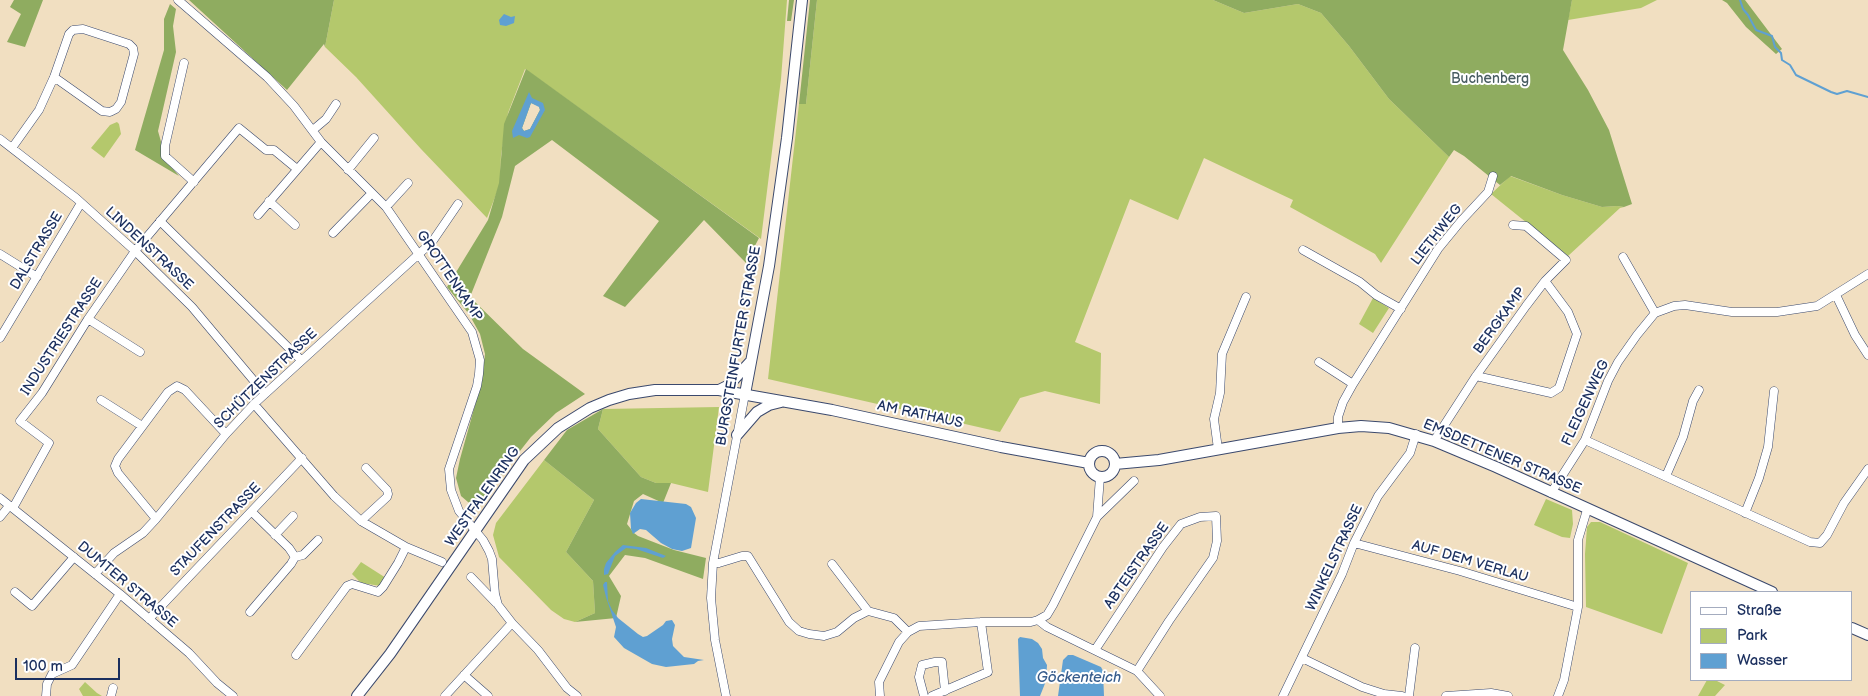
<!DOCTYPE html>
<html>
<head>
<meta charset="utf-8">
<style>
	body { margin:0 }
	#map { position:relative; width:1868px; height:696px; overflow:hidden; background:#f1dfc1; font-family:"Balsamiq Sans",sans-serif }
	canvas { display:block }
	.legend { position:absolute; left:1690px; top:591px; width:162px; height:90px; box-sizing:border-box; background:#fff; border:1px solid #a4acbf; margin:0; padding:6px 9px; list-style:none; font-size:15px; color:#1b2f5e }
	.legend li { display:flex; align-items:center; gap:10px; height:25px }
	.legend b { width:25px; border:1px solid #a4acbf }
	.scale { position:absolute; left:15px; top:658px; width:105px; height:22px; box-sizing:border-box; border:2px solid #1b2f5e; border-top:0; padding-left:6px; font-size:15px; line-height:18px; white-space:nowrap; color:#1b2f5e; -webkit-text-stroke:4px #fff; paint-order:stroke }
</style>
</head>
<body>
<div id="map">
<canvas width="1868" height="696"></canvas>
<ul class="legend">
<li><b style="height:6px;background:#fff"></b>Straße</li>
<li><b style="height:14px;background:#b4c86c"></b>Park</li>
<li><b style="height:14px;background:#5fa0d2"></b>Wasser</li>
</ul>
<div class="scale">100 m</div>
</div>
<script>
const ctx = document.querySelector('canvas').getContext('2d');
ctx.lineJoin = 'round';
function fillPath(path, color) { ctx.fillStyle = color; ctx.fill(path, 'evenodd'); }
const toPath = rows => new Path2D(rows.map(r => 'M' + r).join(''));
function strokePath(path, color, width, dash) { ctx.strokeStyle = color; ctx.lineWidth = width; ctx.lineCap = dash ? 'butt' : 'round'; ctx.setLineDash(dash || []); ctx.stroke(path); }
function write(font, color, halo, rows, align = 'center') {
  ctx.font = font + ' "Balsamiq Sans",sans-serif'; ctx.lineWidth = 4; ctx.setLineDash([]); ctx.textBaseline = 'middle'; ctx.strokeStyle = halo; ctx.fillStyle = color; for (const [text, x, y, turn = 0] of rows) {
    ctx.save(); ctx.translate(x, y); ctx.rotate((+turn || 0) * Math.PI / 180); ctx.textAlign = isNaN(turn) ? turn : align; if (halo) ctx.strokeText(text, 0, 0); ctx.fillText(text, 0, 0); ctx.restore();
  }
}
fillPath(toPath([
	[334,0,787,0,781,79,761,239,525,69,508,113,501,155,500,184,487,218,421,149,356,77,325,47],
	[817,0,1213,0,1244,13,1298,4,1321,13,1349,46,1389,99,1449,157,1381,263,1375,254,1290,207,1293,200,1204,158,1178,220,1130,199,1075,342,1101,353,1100,404,1045,391,1020,398,1000,432,768,379,799,104,806,104],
	[1572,0,1657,0,1641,8,1568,20],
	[117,122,119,124,121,134,104,158,91,148,110,125],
	[1510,176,1562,195,1602,207,1617,206,1624,207,1620,208,1568,256,1491,194],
	[1373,298,1389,308,1373,333,1359,324],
	[719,407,708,492,671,483,656,483,641,477,598,429,603,409],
	[544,460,594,500,566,552,593,581,595,613,575,622,564,619,551,610,499,557,493,535,496,523],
	[1546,499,1572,510,1573,524,1570,538,1562,537,1534,525],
	[1591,522,1600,522,1688,563,1662,634,1586,607,1585,554,1587,527],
	[361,562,386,578,381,586,361,583,352,574],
	[1707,680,1715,680,1725,685,1715,696,1698,696],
	[85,682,97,693,102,696,83,696,79,689]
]), '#b4c86c');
fillPath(toPath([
	[14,0,43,0,25,47,7,42,21,14,10,7],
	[189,0,334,0,325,47,324,44,287,90],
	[789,0,794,0,791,21,787,21],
	[810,0,817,0,806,104,799,104],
	[1213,0,1572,0,1563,50,1588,90,1609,130,1632,204,1624,207,1617,206,1602,207,1562,195,1511,176,1500,185,1464,156,1454,150,1449,157,1389,99,1349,46,1321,13,1298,4,1244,13],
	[1722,0,1745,0,1782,49,1776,54,1746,27,1727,3],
	[170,4,176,9,173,26,176,52,158,131,165,156,169,164,179,176,135,150,164,50,164,19],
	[526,69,759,238,746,263,704,220,625,307,603,296,659,221,552,140,515,166,502,217,470,297,523,349,585,394,556,413,531,437,475,508,461,496,456,478,460,459,482,380,485,354,480,334,469,314,447,287,488,220,499,183,504,124],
	[531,103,539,106,540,110,530,129,524,131,522,128],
	[603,409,598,429,641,477,656,483,671,483,663,503,643,494,634,501,627,524,634,533,638,536,674,550,706,558,703,579,645,558,625,555,609,576,621,596,616,618,575,622,595,613,593,581,566,552,594,500,544,460,567,430]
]), '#8fac60');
fillPath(toPath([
	[504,14,511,17,515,16,514,23,506,26,500,25,499,20],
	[529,92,532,98,543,103,545,110,530,137,527,138,519,135,513,138,512,131],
	[531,103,539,107,540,110,530,129,524,131,522,128],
	[641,499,686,504,691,507,696,518,691,548,682,551,672,549,661,543,646,530,640,529,633,534,631,529,630,513,636,503],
	[623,545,646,548,666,556,663,558,636,549,626,548,615,556,608,574,604,575,604,569,606,563,615,552],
	[605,582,607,582,608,601,612,610,618,618,638,634,643,637,647,636,663,625,666,621,672,620,675,625,672,639,673,646,684,657,704,660,698,661,694,664,666,667,652,664,624,648,614,637,616,627,606,597,603,585],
	[1020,637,1032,639,1038,643,1042,649,1043,658,1047,665,1046,681,1040,696,1020,696,1018,639],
	[1068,655,1073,655,1101,667,1103,671,1104,696,1058,696,1063,660]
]), '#5fa0d2');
strokePath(toPath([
	[1740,0,1743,9,1748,15,1756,30,1772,36,1775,47,1781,53,1782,60,1790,65,1796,75,1831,92,1837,94,1847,91,1868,97]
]), '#5fa0d2', 2);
const minor = toPath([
	[178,0,267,77,294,106,321,142,386,207,472,332,480,360,479,374,477,386,449,469,451,490,459,511,483,540,489,551,492,559,495,594,498,605,512,623,538,650,567,688,577,696],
	[184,63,165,146,165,156,194,182],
	[313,130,326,119,336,104],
	[0,139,76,198,135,251,192,307,265,394],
	[12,148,39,110,54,77,69,34,73,30,83,29,129,44,133,48,134,54,121,102,116,109,110,112,102,111,54,77],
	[348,170,374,138],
	[269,201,295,225],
	[386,207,408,183],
	[258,215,321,142],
	[160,221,301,360],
	[333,233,372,193],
	[1303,250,1360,282,1376,295,1401,309],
	[0,254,37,277],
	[1623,257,1655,313],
	[1836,295,1855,335,1868,355],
	[88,319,140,352],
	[0,338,81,203],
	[1319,362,1353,384],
	[1476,376,1551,393,1559,388,1577,334,1568,312,1545,281],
	[101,400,142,426],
	[254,404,334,496,361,521,406,547,442,562],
	[1338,428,1338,417,1343,402,1353,384,1438,249,1461,221,1488,192,1493,176],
	[1585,440,1810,542,1820,543,1827,535,1844,503,1868,469],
	[1434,441,1476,376,1526,306,1545,281,1566,260,1526,226,1513,225],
	[1218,449,1214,419,1220,393,1222,354,1246,297],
	[1666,476,1683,437,1693,401,1699,390],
	[1551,493,1585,440,1608,381,1618,362,1637,335,1655,313,1674,306,1685,305,1732,312,1777,312,1817,306,1868,274],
	[0,498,120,594,189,653,217,683,233,696],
	[13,508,49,443,20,421,42,393,88,319,135,251,239,128,266,150,274,150,297,169],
	[1745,513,1759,478,1768,447,1774,391],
	[0,517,9,506],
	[1097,517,1134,481],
	[156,519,118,473,115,466,118,459,168,392,177,386,185,390,226,434],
	[361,521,387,497,388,494,387,490,366,468],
	[275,535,293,516],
	[1354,543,1460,571,1578,607],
	[295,557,303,555,318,540],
	[713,563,719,563,742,556,748,556,789,622,799,631,809,634,824,636,837,632,854,618,868,611,894,618,908,632],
	[832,564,868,611],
	[95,574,114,553,143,533,156,519,226,434,254,404,432,242,458,204],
	[471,577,496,603],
	[15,592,32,606,74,557],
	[250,612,291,564,295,557,289,548,252,512],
	[149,619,302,458],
	[1038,620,1047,627,1137,671,1160,696],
	[1095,650,1163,547,1181,524,1200,517,1216,516,1217,541,1213,558,1169,621,1137,671],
	[296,655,347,586,352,584,378,592,383,587,398,563,406,547],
	[1302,658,1362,687,1384,694,1402,696],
	[464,675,488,696],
	[46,696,47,684,52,674,72,665,120,594],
	[111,696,113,688],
	[445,696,512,623],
	[726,696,715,640,711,598,713,563,745,394],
	[880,696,879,682,899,642,908,632,919,626,981,622,1031,622,1038,620,1047,615,1053,605,1097,517,1100,477],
	[924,696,919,677,922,665,935,662,942,662,945,691],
	[932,696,988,672,981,622],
	[1283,696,1342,574,1354,543,1378,496,1410,453,1416,434],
	[1409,696,1415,648],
	[1446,696,1491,693,1508,696],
	[1558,696,1564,680,1578,607,1578,540,1587,510]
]);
const secondary = toPath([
	[719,390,729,385,750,362],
	[745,394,769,266,787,138,802,0],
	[737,435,757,412,769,405,781,402],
	'1089 464a13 13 0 1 1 26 0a13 13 0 1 1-26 0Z',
	[1115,464,1159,460,1338,428,1361,426,1389,428,1434,441,1496,467,1772,592],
	[1852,628,1868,635],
	[357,696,390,654,524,460,558,428,590,408,609,400,629,394,655,390,719,390,832,410,1001,447,1089,463]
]);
strokePath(minor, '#3b496d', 9);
strokePath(secondary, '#3b496d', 12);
strokePath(minor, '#fff', 8);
strokePath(secondary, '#fff', 10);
write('14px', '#495d62', '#fff', [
	["Buchenberg",1490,79]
]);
write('14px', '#1b2f5e', '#fff', [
	["LIETHWEG",1437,235,-52],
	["LINDENSTRASSE",149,249,43],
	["DALSTRASSE",37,251,-59],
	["GROTTENKAMP",449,276,56],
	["BERGKAMP",1500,321,-54],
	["INDUSTRIESTRASSE",62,337,-57],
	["BURGSTEINFURTER STRASSE",739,346,-80],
	["SCHÜTZENSTRASSE",266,379,-44],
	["FLEIGENWEG",1586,403,-65],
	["AM RATHAUS",920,415,12],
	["EMSDETTENER STRASSE",1502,457,23],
	["WESTFALENRING",483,497,-55],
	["STAUFENSTRASSE",216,530,-46],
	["WINKELSTRASSE",1335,558,-65],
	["AUF DEM VERLAU",1470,562,16],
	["ABTEISTRASSE",1137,566,-55],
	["DUMTER STRASSE",127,585,40]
]);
write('italic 15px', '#365c8c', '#fff', [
	["Göckenteich",1079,678]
]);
</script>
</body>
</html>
